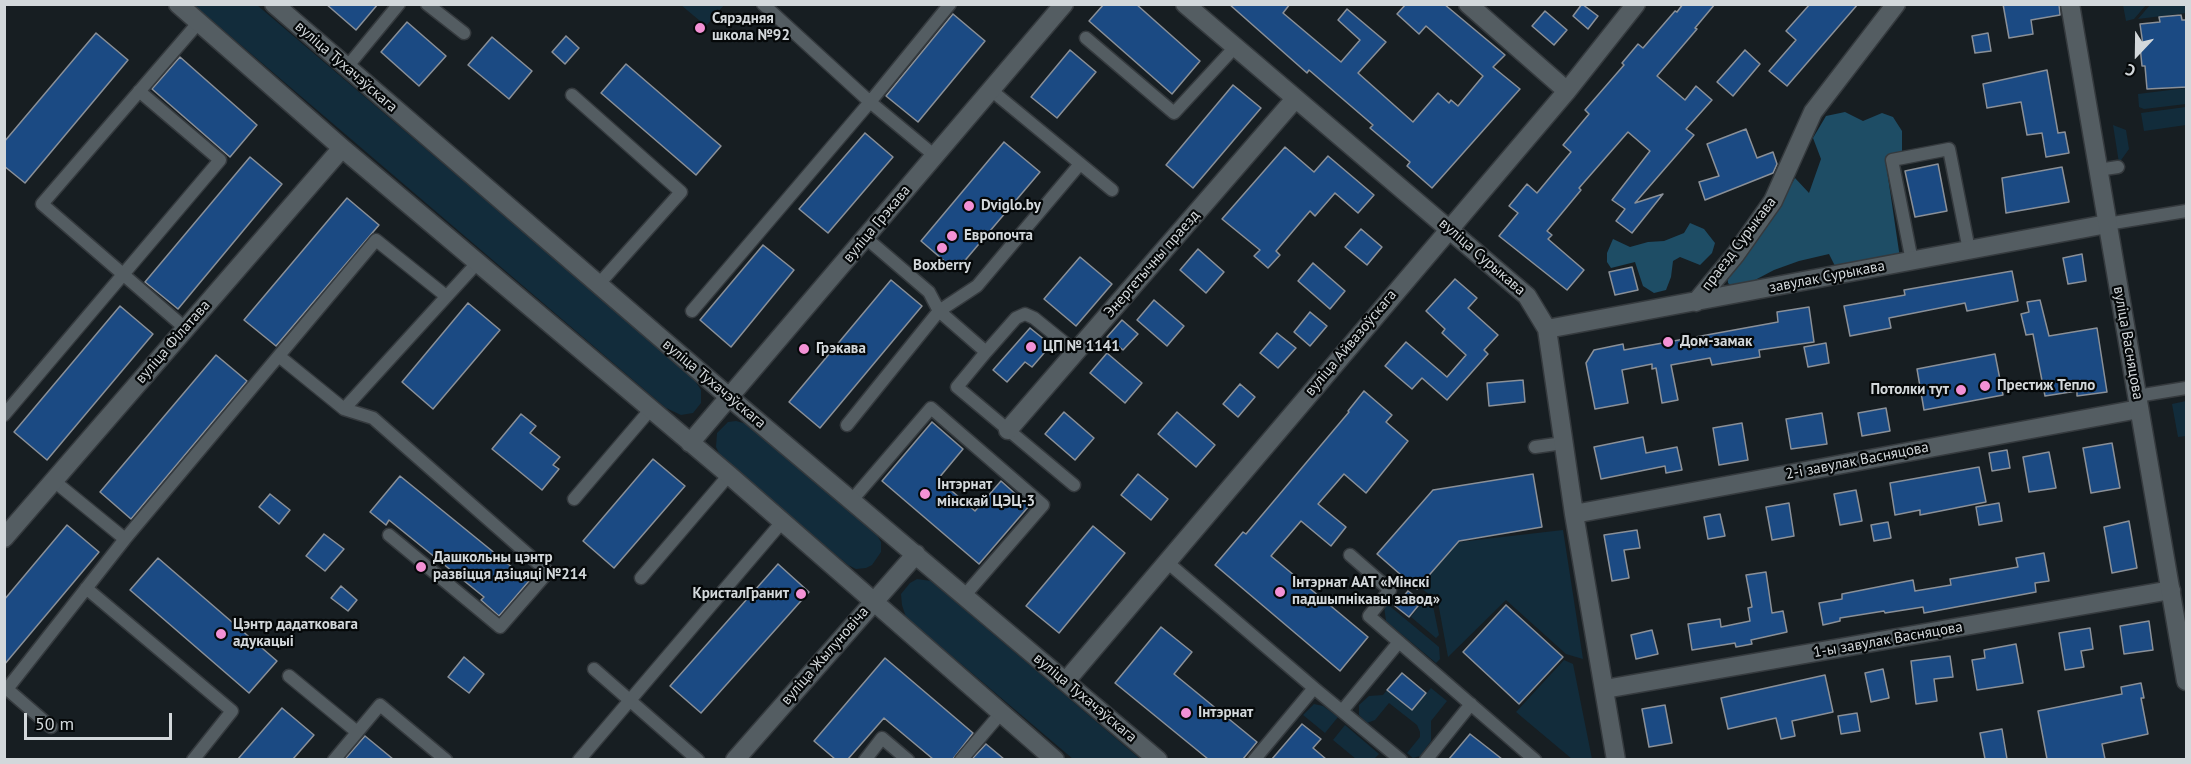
<!DOCTYPE html>
<html>
<head>
<meta charset="utf-8">
<style>
	body { margin:0 }
	#map { position:relative; width:2191px; height:764px; overflow:hidden; background:#171e22; font-family:"PT Sans",sans-serif }
	canvas { display:block }
	.frame { position:absolute; inset:0; border:6px solid #d3d8db; pointer-events:none }
	.north { position:absolute; left:2107px; top:24px; width:60px; height:60px; -webkit-text-stroke:4px #050809; paint-order:stroke; rotate:202deg; font-size:16px; font-weight:700; line-height:24px; text-align:center; color:#d3d8db }
	.north::after { content:''; display:block; margin:auto; width:21px; height:27px; background:#d3d8db; clip-path:polygon(50% 0,100% 100%,50% 72%,0 100%) }
	.scale { position:absolute; left:24px; top:713px; width:148px; height:27px; box-sizing:border-box; border:3px solid #d3d8db; border-top:0; padding-left:8px; font-size:18px; line-height:21px; white-space:nowrap; color:#d3d8db; -webkit-text-stroke:4px #050809; paint-order:stroke }
</style>
</head>
<body>
<div id="map">
<canvas width="2191" height="764"></canvas>
<div class="frame"></div>
<div class="north">С</div>
<div class="scale">50 m</div>
</div>
<script>
const ctx = document.querySelector('canvas').getContext('2d');
ctx.lineJoin = 'round';
function fillPath(path, color) { ctx.fillStyle = color; ctx.fill(path, 'evenodd'); }
const toPath = rows => new Path2D(rows.map(r => 'M' + r).join(''));
function strokePath(path, color, width, dash) { ctx.strokeStyle = color; ctx.lineWidth = width; ctx.lineCap = dash ? 'butt' : 'round'; ctx.setLineDash(dash || []); ctx.stroke(path); }
function write(font, color, halo, rows, align = 'center') {
  ctx.font = font + ' "PT Sans",sans-serif'; ctx.lineWidth = 4.5; ctx.setLineDash([]); ctx.textBaseline = 'middle'; ctx.strokeStyle = halo; ctx.fillStyle = color; for (const [text, x, y, turn = 0] of rows) {
    ctx.save(); ctx.translate(x, y); ctx.rotate((+turn || 0) * Math.PI / 180); ctx.textAlign = isNaN(turn) ? turn : align; if (halo) ctx.strokeText(text, 0, 0); ctx.fillText(text, 0, 0); ctx.restore();
  }
}
fillPath(toPath([
	[194,5,257,5,692,376,701,390,701,403,693,413,681,415,666,408],
	[681,5,724,5,706,26],
	[2123,5,2123,4,2146,5,2134,19,2126,21],
	[2150,5,2186,5,2186,13,2138,19],
	[2186,88,2186,104,2144,109,2139,107,2138,94],
	[2186,107,2186,125,2144,131,2141,113],
	[2113,125,2126,130,2129,149,2119,163],
	[2186,401,2186,436,2178,437,2172,404],
	[736,421,747,424,875,532,881,542,881,552,872,565,866,568,856,569,848,565,721,457,716,447,717,433,728,422],
	[1563,530,1583,659,1566,654,1506,600,1448,657,1438,602,1420,587,1459,542],
	[917,579,931,581,1140,759,1073,759,906,617,902,605,901,594,910,583],
	[1424,600,1433,606,1439,635,1436,638,1411,617],
	[1386,603,1439,647,1440,659,1436,663,1386,621,1384,606],
	[1564,660,1573,664,1592,759,1572,759,1516,712],
	[1431,688,1447,701,1431,721,1431,741,1420,756,1413,758,1407,753,1420,737,1420,732,1417,725,1389,703,1375,720,1367,723,1359,715,1359,705,1369,696,1383,695,1387,690,1412,710],
	[1314,704,1323,706,1338,717,1325,733,1303,715],
	[1345,725,1379,754,1374,759,1356,759,1333,740]
]), '#122c3b');
fillPath(toPath([
	[1845,112,1863,121,1882,113,1893,117,1902,131,1902,153,1885,157,1900,258,1837,270,1829,254,1799,261,1774,270,1736,290,1728,283,1727,272,1783,199,1795,178,1809,193,1821,159,1813,138,1826,116],
	[1690,223,1704,229,1715,243,1712,253,1700,265,1680,257,1673,261,1671,277,1666,290,1654,293,1643,286,1635,262,1611,268,1607,262,1607,253,1613,239,1630,247,1648,242,1664,241,1684,233]
]), '#1e4d65');
const building = toPath([
	[326,4,378,4,356,30,326,4],
	[1104,4,1136,4,1200,61,1172,94,1089,21,1104,4],
	[1229,4,1290,4,1283,13,1341,62,1360,40,1338,20,1347,9,1386,42,1358,73,1413,122,1438,93,1449,103,1451,100,1458,106,1483,76,1426,26,1419,34,1397,14,1406,4,1444,4,1505,55,1493,67,1520,89,1432,188,1407,166,1410,162,1370,128,1373,125,1309,70,1307,73,1229,4],
	[1582,4,1598,16,1588,29,1573,16,1582,4],
	[1683,4,1715,4,1695,28,1697,29,1657,76,1685,100,1696,86,1712,100,1686,129,1694,135,1635,203,1663,194,1632,233,1616,221,1625,209,1612,200,1650,151,1628,132,1579,188,1581,190,1547,231,1552,235,1548,239,1584,270,1567,290,1499,236,1518,213,1509,206,1527,184,1537,193,1571,152,1563,145,1589,114,1585,110,1624,65,1622,63,1638,44,1643,48,1675,11,1677,12,1683,4],
	[1810,4,1858,4,1787,86,1769,71,1796,40,1786,31,1810,4],
	[2003,4,2059,4,2060,15,2031,20,2033,34,2009,38,2003,4],
	[1545,11,1567,30,1554,45,1532,26,1545,11],
	[953,14,985,41,918,122,886,96,953,14],
	[2181,15,2182,20,2187,20,2187,87,2147,89,2145,66,2142,66,2141,56,2140,45,2143,45,2140,24,2160,22,2159,17,2181,15],
	[407,22,446,56,419,86,381,52,407,22],
	[96,33,128,60,25,183,4,166,4,142,96,33],
	[1988,33,1991,51,1975,53,1972,36,1988,33],
	[566,36,579,48,565,64,552,52,566,36],
	[492,37,532,71,509,99,468,65,492,37],
	[1070,50,1096,72,1057,118,1031,97,1070,50],
	[1745,50,1760,64,1733,96,1717,82,1745,50],
	[180,57,257,125,230,157,152,89,180,57],
	[626,64,721,146,696,175,601,93,626,64],
	[2047,70,2058,133,2065,132,2069,153,2046,157,2042,133,2027,135,2021,102,1987,108,1983,84,2047,70],
	[1233,85,1261,108,1193,188,1166,165,1233,85],
	[1746,129,1757,158,1773,152,1777,164,1773,173,1705,200,1699,182,1719,176,1707,144,1746,129],
	[865,133,893,157,828,233,799,209,865,133],
	[1004,142,1040,172,956,271,921,241,1004,142],
	[1285,147,1314,172,1328,156,1374,195,1358,213,1335,193,1315,216,1310,211,1276,251,1280,255,1268,268,1254,256,1260,250,1222,219,1285,147],
	[250,157,282,184,178,309,145,282,250,157],
	[1938,164,1947,211,1915,217,1905,171,1938,164],
	[2062,167,2069,202,2006,213,2002,178,2062,167],
	[347,198,379,225,276,346,244,320,347,198],
	[1361,229,1382,247,1367,265,1345,247,1361,229],
	[763,245,794,270,731,347,700,320,763,245],
	[1198,249,1224,272,1206,293,1180,270,1198,249],
	[2082,254,2086,281,2068,284,2063,258,2082,254],
	[1080,257,1112,284,1076,326,1044,299,1080,257],
	[1313,263,1345,291,1330,309,1298,281,1313,263],
	[1632,267,1638,290,1615,295,1609,272,1632,267],
	[2012,271,2018,301,1967,311,1965,303,1889,318,1891,328,1850,336,1844,306,1905,295,1904,290,2012,271],
	[1455,279,1477,298,1468,308,1498,335,1484,350,1488,354,1447,400,1422,378,1412,389,1385,366,1406,342,1447,377,1466,355,1442,333,1445,329,1426,311,1455,279],
	[891,280,922,306,820,428,789,402,891,280],
	[1154,300,1184,326,1167,346,1137,320,1154,300],
	[2040,300,2049,336,2097,328,2107,392,2077,396,2077,391,2045,396,2033,334,2026,335,2021,314,2029,312,2027,302,2040,300],
	[468,303,500,330,433,409,402,382,468,303],
	[120,306,153,334,47,460,14,432,120,306],
	[1809,307,1814,342,1759,350,1760,357,1712,365,1710,358,1671,365,1678,400,1662,403,1656,368,1652,369,1652,364,1622,370,1628,403,1595,409,1586,363,1594,350,1623,344,1624,350,1778,322,1777,312,1809,307],
	[1310,312,1327,326,1310,346,1294,332,1310,312],
	[1122,320,1138,334,1123,350,1107,337,1122,320],
	[1030,328,1051,345,1032,367,1025,362,1007,382,993,370,1030,328],
	[1277,333,1296,348,1278,368,1260,353,1277,333],
	[1826,343,1829,363,1808,367,1804,347,1826,343],
	[1107,353,1142,383,1125,403,1090,373,1107,353],
	[1995,354,2003,395,1924,410,1917,369,1995,354],
	[216,355,247,381,131,519,100,492,216,355],
	[1523,380,1525,402,1489,406,1487,383,1523,380],
	[1240,384,1255,397,1238,417,1223,404,1240,384],
	[1364,391,1392,415,1386,422,1408,441,1366,493,1344,474,1318,504,1346,527,1331,546,1301,521,1271,556,1368,637,1340,671,1215,565,1243,532,1246,534,1349,412,1348,411,1364,391],
	[1886,408,1890,431,1862,436,1858,413,1886,408],
	[1064,412,1094,438,1075,460,1045,434,1064,412],
	[1177,412,1215,445,1196,467,1158,434,1177,412],
	[1822,413,1827,444,1791,449,1786,419,1822,413],
	[521,414,536,426,530,433,560,457,553,465,559,469,542,490,492,449,521,414],
	[932,422,963,449,938,479,975,511,1001,481,1029,506,979,564,882,481,932,422],
	[1742,423,1748,460,1719,465,1713,428,1742,423],
	[1643,437,1646,453,1677,447,1682,470,1666,473,1665,466,1601,479,1594,447,1643,437],
	[2112,443,2120,488,2091,493,2083,448,2112,443],
	[2007,450,2010,468,1992,471,1989,453,2007,450],
	[2049,452,2056,488,2029,492,2023,457,2049,452],
	[653,459,685,486,614,568,583,541,653,459],
	[1979,467,1986,502,1920,515,1920,510,1895,515,1890,483,1979,467],
	[1138,474,1168,499,1151,520,1121,495,1138,474],
	[1533,474,1542,527,1459,541,1417,589,1377,554,1433,490,1533,474],
	[400,476,529,581,499,616,481,600,484,597,389,520,386,525,370,512,400,476],
	[1856,490,1862,521,1840,525,1834,494,1856,490],
	[270,494,290,510,279,524,259,507,270,494],
	[1789,503,1794,536,1772,540,1766,507,1789,503],
	[1999,503,2002,521,1979,525,1976,507,1999,503],
	[1720,514,1725,536,1708,539,1704,517,1720,514],
	[2129,521,2137,568,2112,573,2104,527,2129,521],
	[1888,522,1891,538,1874,541,1871,525,1888,522],
	[67,525,99,552,4,665,4,600,67,525],
	[1093,526,1125,553,1059,633,1026,606,1093,526],
	[1637,530,1640,548,1624,550,1629,578,1612,581,1604,535,1637,530],
	[324,534,344,549,325,571,306,556,324,534],
	[2044,553,2049,581,2035,583,2036,592,1924,613,1923,607,1885,613,1884,611,1840,618,1840,621,1823,625,1819,603,1842,599,1842,594,1913,580,1915,591,1951,585,1950,579,2018,567,2016,558,2044,553],
	[158,558,277,661,249,693,130,590,158,558],
	[778,564,809,592,701,713,670,686,778,564],
	[1766,572,1772,613,1783,611,1787,632,1751,640,1752,644,1736,647,1735,643,1692,650,1688,624,1720,619,1721,627,1750,621,1748,608,1752,607,1746,575,1766,572],
	[341,586,357,600,348,611,331,598,341,586],
	[1408,591,1422,601,1409,617,1395,606,1408,591],
	[1506,605,1563,657,1519,704,1463,652,1506,605],
	[2149,621,2153,650,2124,654,2120,626,2149,621],
	[1161,627,1192,652,1174,674,1257,742,1243,759,1208,759,1115,683,1161,627],
	[2090,628,2093,649,2081,651,2084,667,2065,670,2059,633,2090,628],
	[1652,630,1658,654,1636,659,1631,635,1652,630],
	[2016,644,2023,683,1977,690,1972,660,1985,658,1984,650,2016,644],
	[1950,656,1953,677,1934,679,1937,701,1916,704,1911,661,1950,656],
	[464,657,484,674,469,693,448,677,464,657],
	[885,658,973,733,953,759,933,759,884,718,848,759,835,759,814,741,885,658],
	[1883,669,1889,698,1871,702,1865,673,1883,669],
	[1402,673,1426,693,1412,710,1387,690,1402,673],
	[1825,675,1833,712,1792,721,1795,736,1781,739,1776,718,1728,729,1721,698,1825,675],
	[2141,683,2144,698,2141,698,2148,734,2102,744,2105,759,2047,759,2038,711,2122,694,2121,687,2141,683],
	[1665,705,1672,743,1649,747,1642,709,1665,705],
	[282,708,314,735,293,759,238,759,282,708],
	[1857,713,1860,731,1841,734,1838,716,1857,713],
	[1302,724,1321,739,1313,748,1326,759,1272,759,1302,724],
	[2002,729,2007,759,1985,759,1980,733,2002,729],
	[1470,734,1502,759,1449,759,1470,734],
	[365,736,393,759,345,759,365,736],
	[986,744,1004,759,972,759,986,744]
]);
fillPath(building, '#1b4a83');
strokePath(building, '#8a9098', 1.5);
const lane = toPath([
	[427,4,464,33],
	[763,4,870,102,950,4],
	[1086,38,1174,113,1235,47],
	[347,67,399,4],
	[991,90,1112,190],
	[572,95,681,192,598,285],
	[2098,170,2118,167],
	[2107,224,2186,211],
	[866,238,929,292,939,311,986,352,957,387,1074,485],
	[1912,261,1892,160,1949,149,1969,250],
	[692,311,870,102,935,156],
	[185,328,42,204,199,22],
	[986,352,1016,318,1025,314,1034,318,1076,352],
	[280,357,344,409,478,262],
	[2137,396,2186,388],
	[344,409,373,418,548,572,500,627,389,535],
	[4,415,220,160,139,91],
	[847,425,939,311,977,286,1080,164],
	[1535,447,1563,443],
	[54,481,125,539],
	[574,499,650,410],
	[852,500,931,408,1043,505,965,595],
	[1350,555,1390,590,1369,616,1535,760],
	[1167,562,1314,688,1254,760],
	[641,578,729,475],
	[86,588,232,711,193,760],
	[594,669,698,760],
	[289,676,357,732],
	[1314,688,1401,760],
	[1342,711,1399,642],
	[51,727,7,689,125,539,376,240,446,296],
	[334,760,380,705,446,760],
	[579,760,782,522],
	[865,760,882,738,908,760],
	[961,760,1001,713],
	[1426,760,1471,704]
]);
const street = toPath([
	[1185,4,1527,296,1547,329,1574,514,1616,760],
	[1468,4,1567,91],
	[1696,302,1735,255,1773,201,1813,112,1896,4],
	[1547,329,2107,224],
	[1008,430,1295,99],
	[1574,514,2139,409],
	[1066,681,1567,91,1636,4],
	[1605,689,2171,590]
]);
const secondary = toPath([
	[178,4,342,148,729,475,1055,760],
	[274,4,729,397,1158,760],
	[2070,4,2186,681],
	[690,443,1064,4],
	[4,538,342,148],
	[735,760,916,554]
]);
strokePath(lane, '#353a3e', 15);
strokePath(street, '#353a3e', 21);
strokePath(secondary, '#353a3e', 21);
strokePath(lane, '#545d62', 12);
strokePath(street, '#545d62', 18);
strokePath(secondary, '#545d62', 18);
for (const [x, y, r, color] of [
	[700,28,6,"#f391d5"],
	[969,206,6,"#f391d5"],
	[952,236,6,"#f391d5"],
	[942,248,6,"#f391d5"],
	[1668,342,6,"#f391d5"],
	[1031,347,6,"#f391d5"],
	[804,349,6,"#f391d5"],
	[1985,386,6,"#f391d5"],
	[1961,390,6,"#f391d5"],
	[925,494,6,"#f391d5"],
	[421,567,6,"#f391d5"],
	[1280,592,6,"#f391d5"],
	[801,594,6,"#f391d5"],
	[221,634,6,"#f391d5"],
	[1186,713,6,"#f391d5"]
]) { const dot = new Path2D(); dot.arc(x, y, r, 0, 2 * Math.PI); ctx.fillStyle = color; ctx.fill(dot); strokePath(dot, '#050809', 2); }
write('bold 15px', '#d3d8db', '#050809', [
	["Сярэдняя",712,19],
	["школа №92",712,36],
	["Dviglo.by",981,206],
	["Европочта",964,236],
	["Boxberry",942,266,"center"],
	["Дом-замак",1680,342],
	["ЦП № 1141",1043,347],
	["Грэкава",816,349],
	["Престиж Тепло",1997,386],
	["Потолки тут",1949,390,"right"],
	["Інтэрнат",937,485],
	["мінскай ЦЭЦ-3",937,502],
	["Дашкольны цэнтр",433,558],
	["развіцця дзіцяці №214",433,575],
	["Інтэрнат ААТ «Мінскі",1292,583],
	["падшыпнікавы завод»",1292,600],
	["КристалГранит",789,594,"right"],
	["Цэнтр дадатковага",233,625],
	["адукацыі",233,642],
	["Інтэрнат",1198,713]
], 'left');
write('15px', '#d3d8db', '#050809', [
	["вуліца Тухачэўскага",346,67,41],
	["вуліца Грэкава",877,224,-50],
	["праезд Сурыкава",1739,244,-53],
	["вуліца Сурыкава",1482,257,41],
	["Энергетычны праезд",1152,264,-49],
	["завулак Сурыкава",1827,277,-11],
	["вуліца Філатава",173,342,-49],
	["вуліца Айвазоўскага",1351,343,-50],
	["вуліца Васняцова",2128,343,80],
	["вуліца Тухачэўскага",714,384,40],
	["2-і завулак Васняцова",1857,461,-11],
	["1-ы завулак Васняцова",1888,640,-10],
	["вуліца Жылуновіча",825,656,-49],
	["вуліца Тухачэўскага",1085,698,40]
]);
</script>
</body>
</html>
